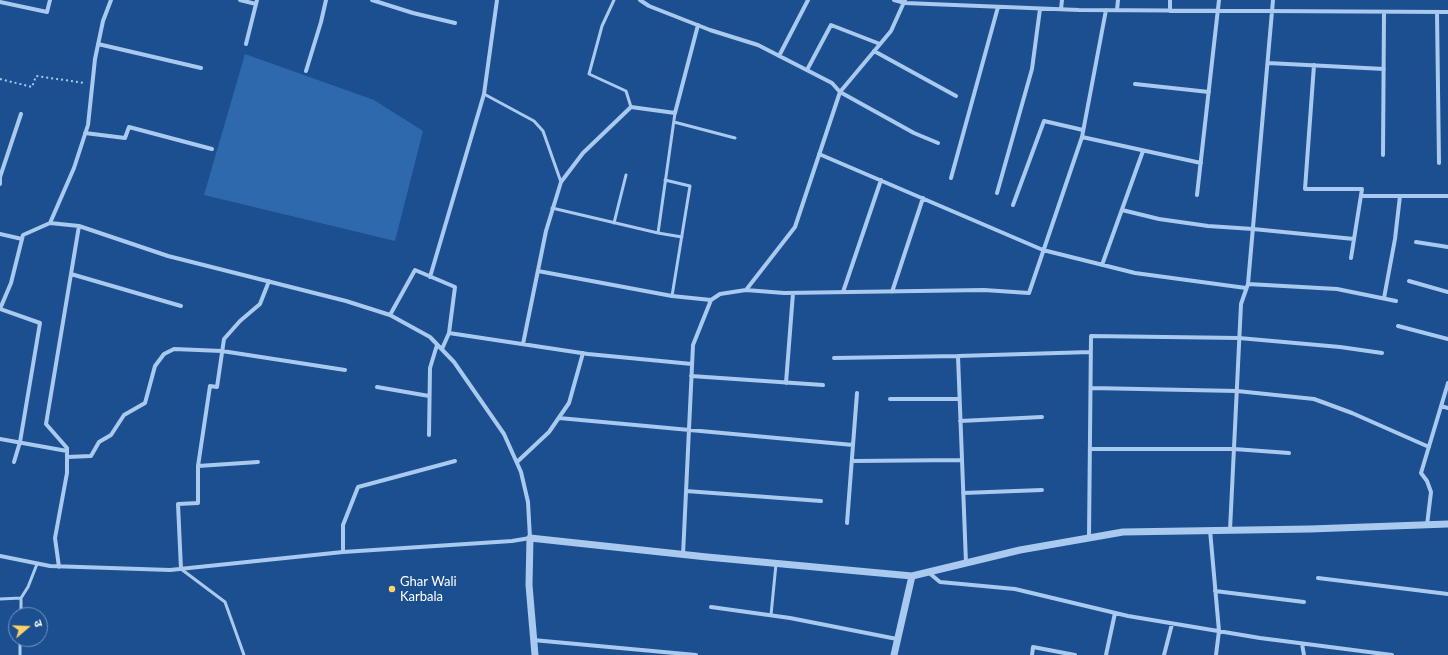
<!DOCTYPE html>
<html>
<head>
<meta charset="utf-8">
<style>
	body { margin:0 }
	#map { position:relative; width:1448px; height:655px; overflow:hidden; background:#1b4f8f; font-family:Lato,"Noto Sans Devanagari",sans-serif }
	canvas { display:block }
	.north { position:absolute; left:8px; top:607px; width:40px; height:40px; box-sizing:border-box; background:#1b4f8f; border:1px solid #7695bc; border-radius:50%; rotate:71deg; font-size:11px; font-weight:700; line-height:16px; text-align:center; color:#fff }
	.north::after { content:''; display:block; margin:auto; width:14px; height:18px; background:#ffd166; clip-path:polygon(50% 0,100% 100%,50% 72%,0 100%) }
</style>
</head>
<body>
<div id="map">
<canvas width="1448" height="655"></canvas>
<div class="north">उ</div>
</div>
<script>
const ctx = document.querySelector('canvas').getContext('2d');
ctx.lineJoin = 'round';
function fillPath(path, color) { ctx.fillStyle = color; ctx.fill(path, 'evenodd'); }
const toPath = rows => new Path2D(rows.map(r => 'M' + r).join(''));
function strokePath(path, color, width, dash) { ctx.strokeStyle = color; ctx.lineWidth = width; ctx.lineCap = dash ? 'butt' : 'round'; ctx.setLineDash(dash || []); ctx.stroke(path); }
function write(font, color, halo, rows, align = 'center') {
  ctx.font = font + ' Lato,sans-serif'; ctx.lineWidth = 3.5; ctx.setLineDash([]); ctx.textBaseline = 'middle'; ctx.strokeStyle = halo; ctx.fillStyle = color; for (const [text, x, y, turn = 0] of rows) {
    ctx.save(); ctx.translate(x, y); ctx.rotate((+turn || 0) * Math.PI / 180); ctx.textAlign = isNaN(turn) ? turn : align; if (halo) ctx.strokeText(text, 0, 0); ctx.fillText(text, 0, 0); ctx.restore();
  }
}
fillPath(toPath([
	[245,54,374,100,423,131,395,241,204,195]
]), '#2e69ad');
strokePath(toPath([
	[0,79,32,87,36,76,85,83]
]), '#a9c9ee', 2, [2, 3]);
strokePath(toPath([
	[614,0,602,26,589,74,626,91,631,107],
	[484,94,534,121,543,131,561,182],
	[674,122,735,138],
	[665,180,690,186,672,296],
	[552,208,658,233,682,237],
	[614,223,626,175],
	[658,233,675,113],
	[181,569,225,602,244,655],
	[0,599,21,598,28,587,37,564],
	[21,615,21,598],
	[771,615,776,564],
	[20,655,20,639]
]), '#a9c9ee', 3);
strokePath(toPath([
	[240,0,256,4],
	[372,0,413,13,455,23],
	[640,0,649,6,710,30,758,45,832,83,840,92,914,133,938,143],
	[894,0,905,3,1079,10,1448,12],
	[0,2,47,12,50,0],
	[1061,9,1062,0],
	[1117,10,1118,0],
	[1170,11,1170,0],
	[1437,12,1439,163],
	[98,44,201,68],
	[246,44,257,0],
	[874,51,956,96],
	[779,56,808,0],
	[1268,63,1384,69],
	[1314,65,1305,189,1362,189,1351,258],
	[807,70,831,25,880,44],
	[306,71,321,22,326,0],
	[1135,84,1209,92],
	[85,133,125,138,129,127,212,149],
	[1082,137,1201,163],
	[819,154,1043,250,1135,273,1246,288],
	[1383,155,1384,12],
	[951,178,998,7],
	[0,184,0,177,21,114],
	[997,193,1032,69,1040,9],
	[1197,195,1219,0],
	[1361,196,1448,196],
	[1013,205,1044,121,1083,130],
	[1122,210,1159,219,1208,226,1253,229,1354,239],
	[50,223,74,168,88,125,95,59,103,21,111,0],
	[0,234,22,239],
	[1416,242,1448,247],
	[1102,265,1143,151],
	[538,271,672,296,711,300],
	[71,274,181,306],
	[430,277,484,94,497,0],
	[1409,281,1448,292],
	[1248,284,1337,289,1396,301],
	[746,290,784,293,984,290,1029,293,1082,137,1106,10],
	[843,292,881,180],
	[892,292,923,198],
	[1384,298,1395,239,1400,196],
	[0,309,11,283,23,235,50,223,79,226,168,256,346,301,390,315,430,337,454,362,504,434,521,472,528,502,530,538,512,541,343,552,170,570,50,566,0,556],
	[0,309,40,323,20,442,14,462],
	[390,315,415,270,455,287,449,333,442,349],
	[1398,326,1448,339],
	[449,333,588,354,692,364],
	[523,344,546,231,561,182,583,153,631,107,675,113,698,25],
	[958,356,966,563],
	[834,358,958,356,1091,352],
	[691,376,823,385],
	[786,383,793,293],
	[377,387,429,396],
	[1091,388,1237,391,1314,399,1352,413,1429,447],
	[890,399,959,399],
	[1441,406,1448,408],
	[559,418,853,445],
	[960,421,1042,417],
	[429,435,430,368,437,345],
	[0,439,67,451],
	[1090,449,1234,449,1289,453],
	[67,457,91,456,99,442,111,435,124,415,145,403,155,366,164,354,174,349,222,351,345,370],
	[852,461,962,460],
	[517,462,549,432,569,403,583,353],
	[198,466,210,386,217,387,224,339,240,321,260,304,269,281],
	[686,491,821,501],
	[963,493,1042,490],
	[847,523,857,393],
	[1427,525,1431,492,1427,481,1421,473,1448,383],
	[1210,530,1219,631,1216,655],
	[1230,530,1241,304,1248,284,1273,0],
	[1089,537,1091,336,1239,338,1340,347,1382,353],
	[343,552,343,525,358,487,455,461],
	[683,555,693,345,711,300,720,294,746,290,795,227,840,92,891,31,905,0],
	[59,567,55,538,67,473,67,448,46,424,79,226],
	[181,569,178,504,198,503,198,466,258,462],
	[928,572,940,582,1015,589,1128,616,1260,638,1392,655],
	[1318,578,1448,594],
	[1215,591,1304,602],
	[711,607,790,618,897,639],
	[533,640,696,655],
	[1302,644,1304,655],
	[1032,655,1033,647,1075,655],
	[1106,655,1115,613],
	[1164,655,1172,624]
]), '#a9c9ee', 4);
strokePath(toPath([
	[535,655,529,585,530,538,707,557,912,576,1020,550,1123,532,1310,529,1448,524],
	[894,655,912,576]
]), '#a9c9ee', 7);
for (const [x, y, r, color] of [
	[392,589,4,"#ffd166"]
]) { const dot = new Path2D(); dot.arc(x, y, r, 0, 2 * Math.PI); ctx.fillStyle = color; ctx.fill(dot); strokePath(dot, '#1b4f8f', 1.5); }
write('13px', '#fff', '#1b4f8f', [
	["Ghar Wali",400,582],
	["Karbala",400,597]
], 'left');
</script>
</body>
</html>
